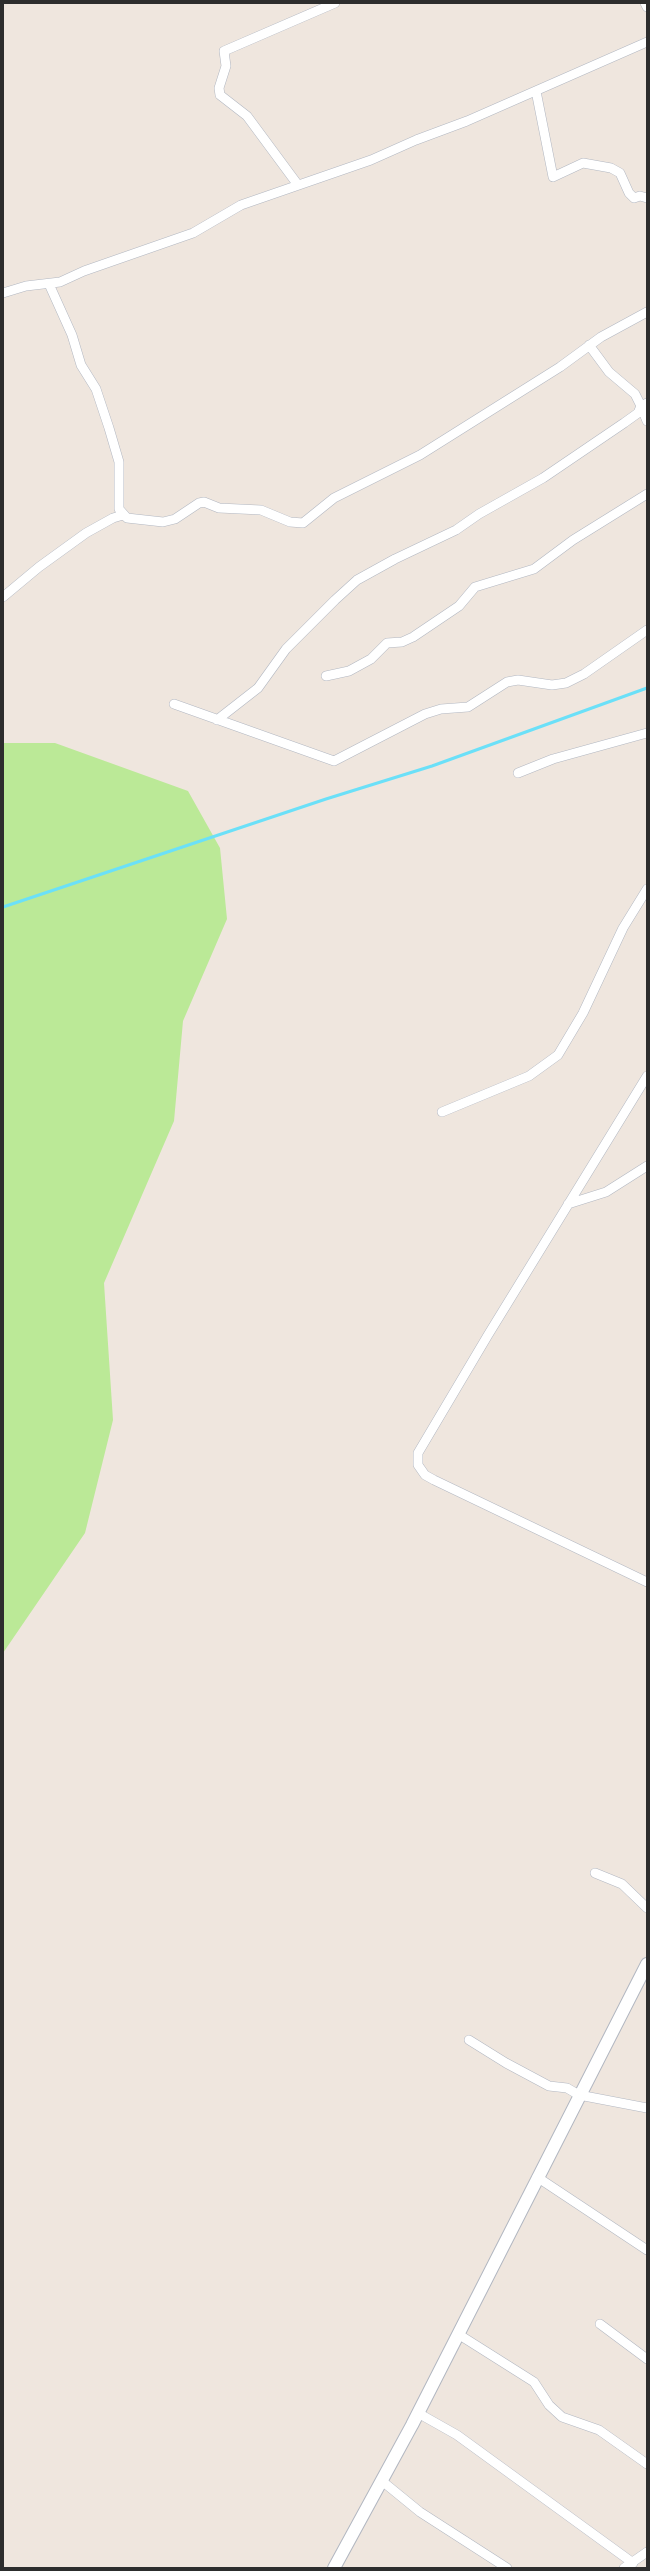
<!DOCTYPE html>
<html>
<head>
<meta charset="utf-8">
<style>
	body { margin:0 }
	#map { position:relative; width:650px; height:2571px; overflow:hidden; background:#efe6de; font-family:"Fira Sans",sans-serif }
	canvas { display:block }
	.frame { position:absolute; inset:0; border:4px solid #2d2d2d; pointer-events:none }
</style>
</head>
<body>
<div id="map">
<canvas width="650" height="2571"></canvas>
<div class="frame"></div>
</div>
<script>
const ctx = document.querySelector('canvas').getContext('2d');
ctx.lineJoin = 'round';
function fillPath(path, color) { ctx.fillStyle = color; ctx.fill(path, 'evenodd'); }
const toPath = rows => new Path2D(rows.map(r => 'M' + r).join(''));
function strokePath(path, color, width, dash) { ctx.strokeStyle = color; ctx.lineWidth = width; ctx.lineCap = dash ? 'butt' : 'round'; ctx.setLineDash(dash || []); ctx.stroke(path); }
fillPath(toPath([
	[3,743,55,743,188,791,220,848,227,919,183,1021,174,1121,104,1283,113,1420,85,1533,3,1653]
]), '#bbe997');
strokePath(toPath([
	[3,907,326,799,432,766,647,688]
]), '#6be0f8', 3);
const minor = toPath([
	[645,3,647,7],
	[536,91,553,177,583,163,611,168,620,173,629,193,634,198,640,196,647,198],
	[298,185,247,116,220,95,219,88,226,66,224,51,335,3],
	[49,284,72,335,81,365,96,389,109,428,119,462,119,509,127,518,163,522,175,519,199,503,204,502,219,508,261,510,290,522,303,523,334,498,420,455,560,367,601,337,647,312],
	[3,293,26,286,60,282,84,271,193,233,241,205,371,160,416,140,467,121,647,42],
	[589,345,609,372,635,394,641,406,647,403],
	[641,406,647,421],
	[3,597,39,567,86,533,113,518,123,515],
	[326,676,349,671,371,659,387,643,402,642,413,637,459,606,475,587,534,569,573,540,647,494],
	[174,704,334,761,425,714,441,709,468,707,507,682,518,680,552,685,566,683,584,674,647,630],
	[217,720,258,688,286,649,335,600,357,580,395,559,456,530,479,514,543,478,624,423,638,413,641,406],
	[518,773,553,759,647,733],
	[647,1076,488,1335,418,1453,418,1465,425,1475,434,1480,647,1582],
	[442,1112,529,1076,558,1055,583,1013,623,928,647,889],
	[568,1204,606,1192,647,1166],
	[595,1873,622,1884,647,1908],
	[469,2040,506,2063,549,2086,567,2088,579,2095,647,2108],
	[537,2177,647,2250],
	[600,2324,647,2359],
	[458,2334,534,2382,549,2405,562,2417,599,2430,647,2464],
	[418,2413,457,2435,633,2563],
	[382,2481,420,2512,507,2568],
	[624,2568,647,2552]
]);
const tertiary = toPath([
	[334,2568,412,2425,647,1964]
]);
strokePath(minor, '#b2b7c1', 10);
strokePath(tertiary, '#b2b7c1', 14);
strokePath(minor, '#fff', 9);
strokePath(tertiary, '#fff', 12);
</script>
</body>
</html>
